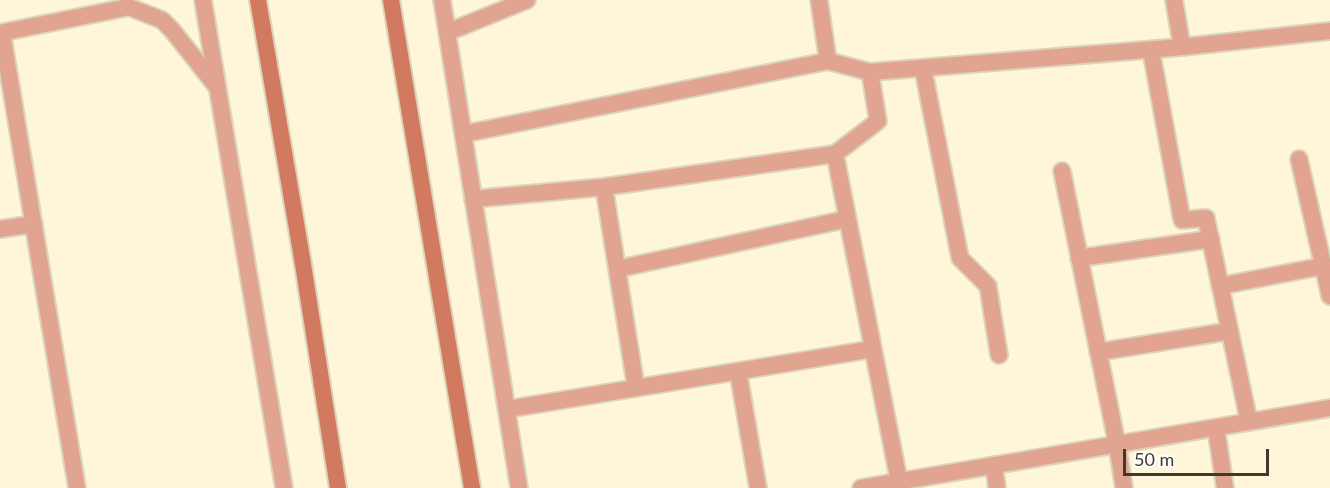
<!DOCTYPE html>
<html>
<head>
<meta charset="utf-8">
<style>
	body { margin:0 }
	#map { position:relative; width:1330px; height:488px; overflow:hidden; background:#fff5d8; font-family:Lato,sans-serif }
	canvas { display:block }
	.scale { position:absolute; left:1123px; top:449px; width:146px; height:27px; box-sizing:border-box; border:3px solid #3e3a2f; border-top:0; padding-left:8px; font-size:18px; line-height:21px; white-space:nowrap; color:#3e3a2f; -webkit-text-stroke:4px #fff; paint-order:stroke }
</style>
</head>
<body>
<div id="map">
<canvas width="1330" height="488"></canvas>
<div class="scale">50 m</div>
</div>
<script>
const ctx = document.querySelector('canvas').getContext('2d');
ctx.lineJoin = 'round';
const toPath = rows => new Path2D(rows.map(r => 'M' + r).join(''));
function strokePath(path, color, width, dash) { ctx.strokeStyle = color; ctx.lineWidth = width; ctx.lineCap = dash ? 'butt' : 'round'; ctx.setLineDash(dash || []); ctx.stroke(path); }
const minor = toPath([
	[1174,0,1182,47],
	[448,32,527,0],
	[2,33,77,488],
	[1151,50,1182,220,1206,218,1249,422],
	[923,68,960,258,988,286,999,355],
	[870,72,1182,47,1330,31],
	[463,134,828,61],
	[835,154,899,481],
	[1299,159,1330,296],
	[1062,171,1117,444,1124,488],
	[604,187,636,388],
	[473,199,604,187,835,154,878,121,870,72,828,61,819,0],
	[0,229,34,224],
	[1079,258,1211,239],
	[617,269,847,219],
	[1220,286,1323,266],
	[1098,352,1230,331],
	[738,371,758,488],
	[508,409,873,349],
	[1216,428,1225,488],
	[994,465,997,488],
	[861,488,1330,408]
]);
const tertiary = toPath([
	[203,0,284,488],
	[442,0,519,488],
	[0,33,129,7,162,20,172,30,217,87]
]);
const secondary = toPath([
	[258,0,303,264,338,488],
	[391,0,472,488]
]);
strokePath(minor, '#dcd3ba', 20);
strokePath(tertiary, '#dcd3ba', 20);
strokePath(secondary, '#dcd3ba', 20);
strokePath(minor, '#e1a491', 16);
strokePath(tertiary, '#e1a491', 16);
strokePath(secondary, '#d27a5f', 16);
</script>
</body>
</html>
